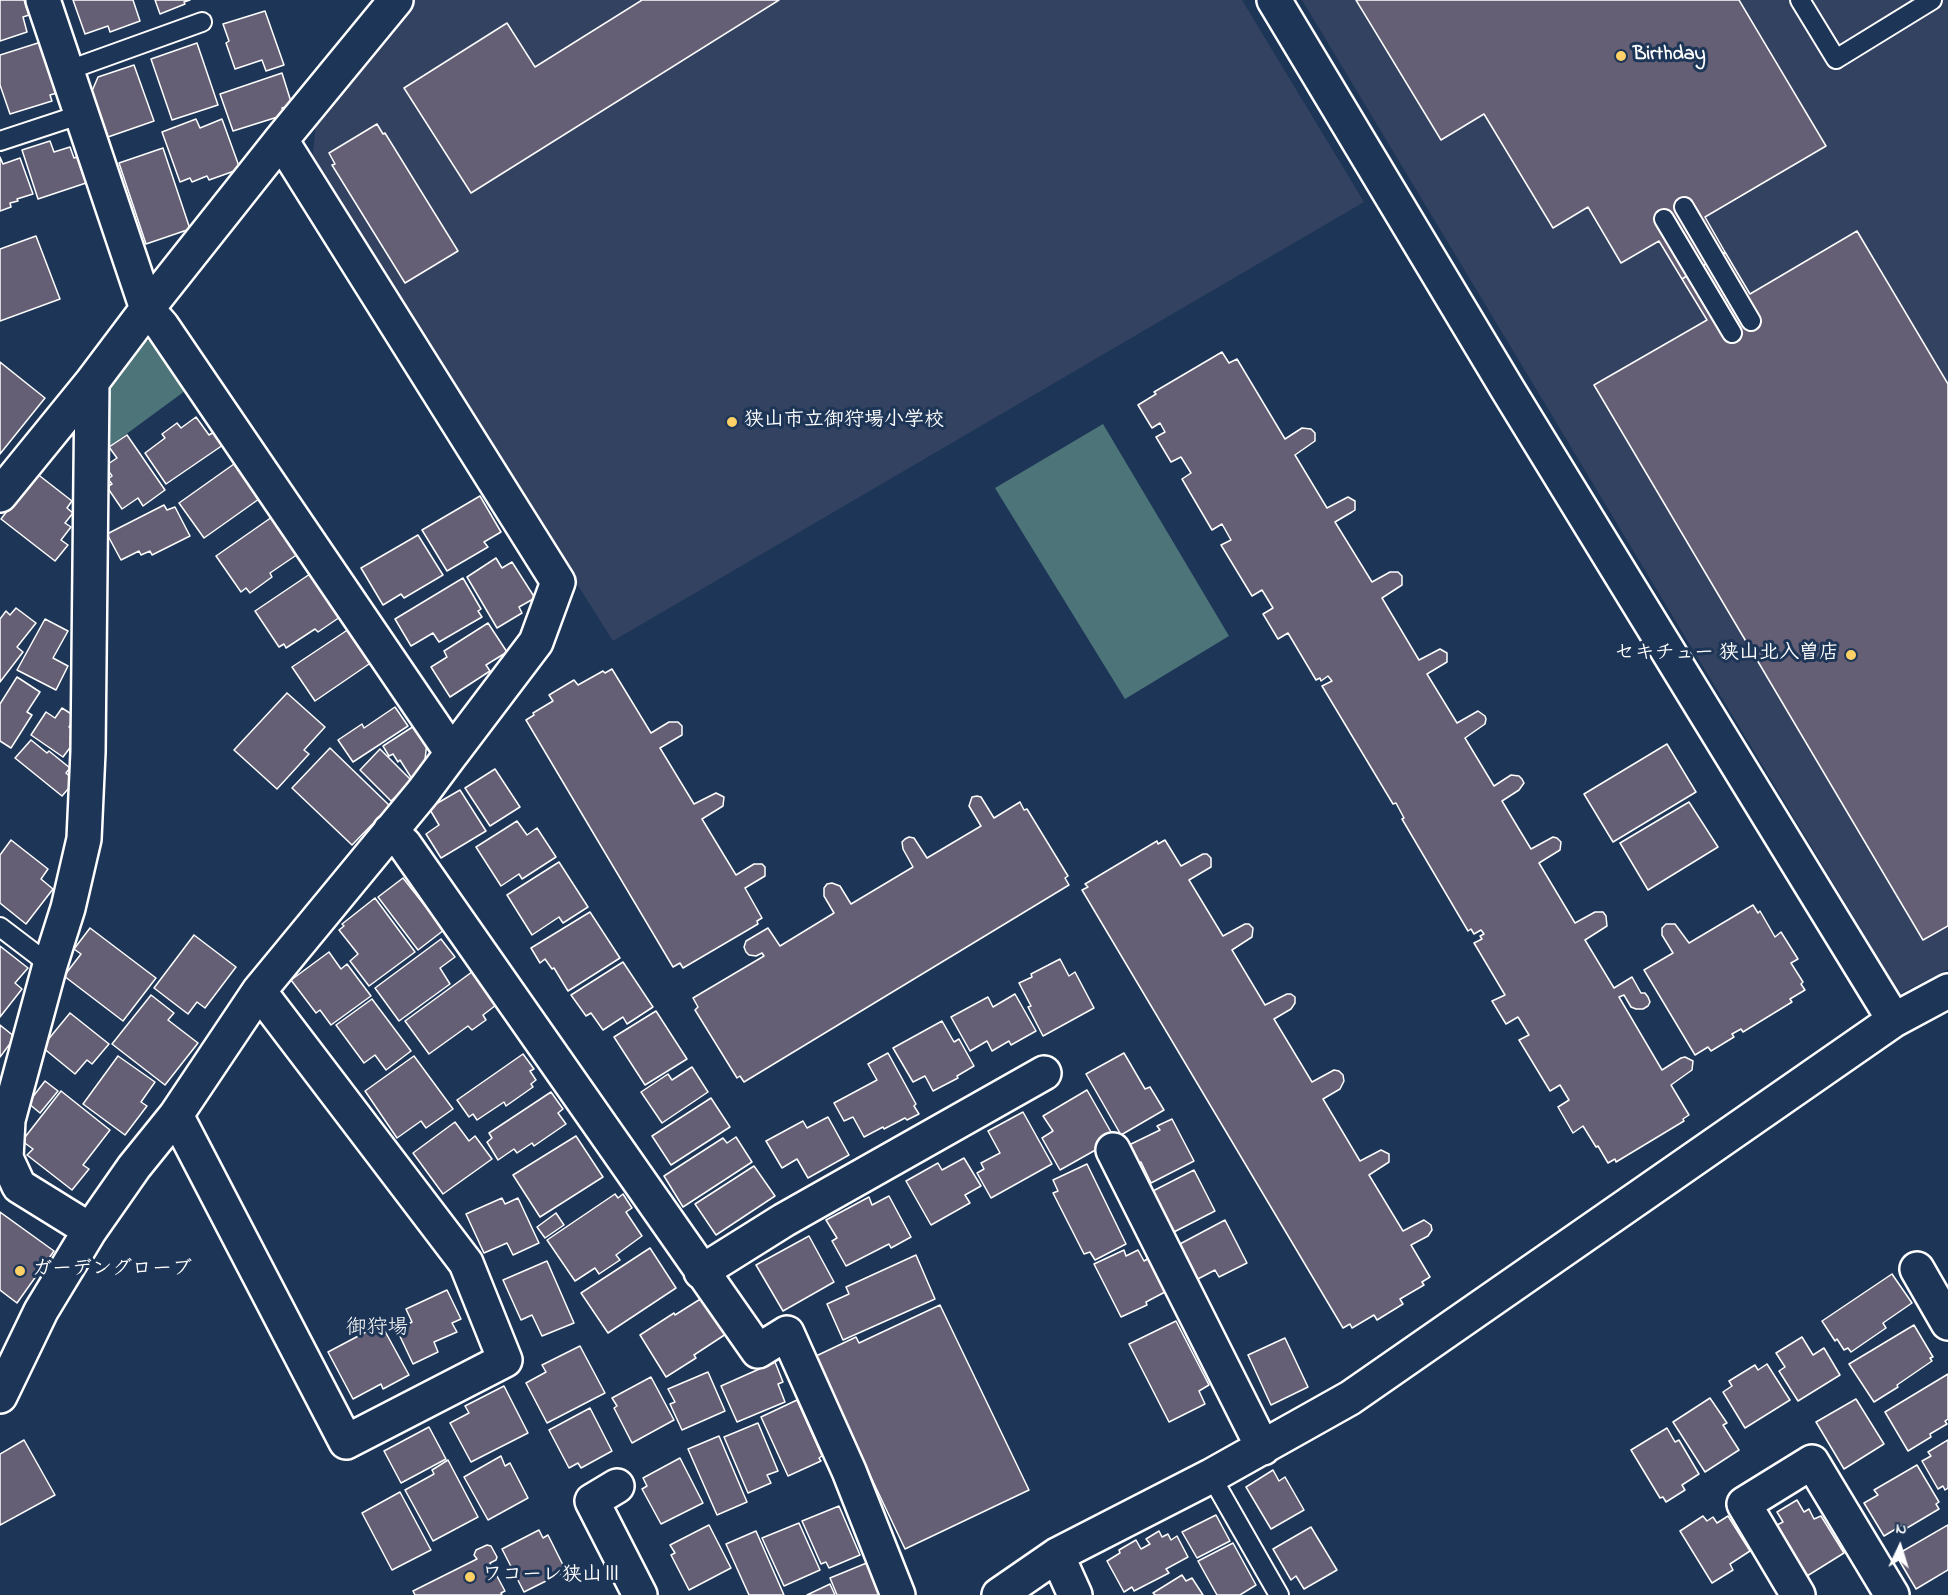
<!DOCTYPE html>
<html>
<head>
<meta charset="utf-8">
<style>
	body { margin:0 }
	#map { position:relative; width:1948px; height:1595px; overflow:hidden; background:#1d3557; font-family:"Indie Flower",sans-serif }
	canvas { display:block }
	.north { position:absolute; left:1870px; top:1517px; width:60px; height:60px; -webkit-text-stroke:4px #1d3557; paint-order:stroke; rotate:4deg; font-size:16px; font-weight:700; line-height:24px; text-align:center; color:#fff }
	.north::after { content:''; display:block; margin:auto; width:21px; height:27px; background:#fff; clip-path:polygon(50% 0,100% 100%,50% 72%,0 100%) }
</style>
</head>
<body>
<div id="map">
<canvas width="1948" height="1595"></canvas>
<div class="north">N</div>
</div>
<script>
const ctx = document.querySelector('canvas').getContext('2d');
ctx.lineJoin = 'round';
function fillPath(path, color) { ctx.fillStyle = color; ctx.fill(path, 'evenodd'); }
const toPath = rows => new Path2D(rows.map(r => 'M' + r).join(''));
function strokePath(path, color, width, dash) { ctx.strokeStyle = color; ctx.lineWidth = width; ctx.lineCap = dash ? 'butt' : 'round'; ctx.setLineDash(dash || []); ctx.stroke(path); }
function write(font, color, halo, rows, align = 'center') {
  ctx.font = font + ' "Indie Flower","Klee One",sans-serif'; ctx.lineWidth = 6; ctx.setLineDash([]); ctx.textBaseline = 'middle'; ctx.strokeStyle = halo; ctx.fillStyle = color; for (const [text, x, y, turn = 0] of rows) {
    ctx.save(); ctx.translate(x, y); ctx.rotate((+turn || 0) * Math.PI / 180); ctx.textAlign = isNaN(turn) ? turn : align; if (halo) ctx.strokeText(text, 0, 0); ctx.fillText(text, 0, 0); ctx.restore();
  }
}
fillPath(toPath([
	[410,0,1242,0,1364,202,613,641,312,163,317,113],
	[1302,0,1948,0,1948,969,1900,994]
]), '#324260');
fillPath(toPath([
	[134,339,159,342,189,388,106,449,110,368],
	[1103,424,1229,636,1125,699,995,488]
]), '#4d7579');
const building = toPath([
	[0,0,24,0,29,15,23,17,27,32,0,41,0,0],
	[73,0,133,0,140,21,110,32,108,26,85,34,73,0],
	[155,0,190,0,184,2,185,4,160,14,155,0],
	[642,0,779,0,471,193,404,88,507,23,535,67,642,0],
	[1356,0,1739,0,1826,146,1705,217,1725,252,1682,279,1659,241,1621,263,1588,207,1553,228,1484,114,1441,140,1356,0],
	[265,11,284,65,266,71,262,60,235,69,226,43,229,41,223,24,265,11],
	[41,42,57,93,50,95,52,101,10,114,0,85,0,55,41,42],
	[197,43,218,105,172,120,151,59,197,43],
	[134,65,154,121,108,137,92,91,98,77,134,65],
	[282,73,292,105,282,108,284,115,233,131,220,94,282,73],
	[196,119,200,128,222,119,240,169,209,180,207,176,192,182,190,178,180,182,162,132,196,119],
	[377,124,383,134,385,133,458,251,405,283,332,165,335,164,329,153,377,124],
	[50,141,54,152,70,147,74,158,77,157,86,183,38,199,22,150,50,141],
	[163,148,190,229,146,244,119,163,163,148],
	[0,157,3,164,20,158,33,194,17,199,18,201,10,203,11,207,0,211,0,157],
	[1857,231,1948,384,1948,926,1923,940,1594,385,1707,320,1682,279,1725,252,1750,294,1857,231],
	[36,236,60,299,0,321,0,249,36,236],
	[1222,352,1229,363,1237,359,1285,439,1302,428,1311,429,1315,433,1315,441,1295,455,1327,508,1348,497,1355,501,1355,510,1352,512,1335,522,1372,582,1390,572,1398,572,1402,576,1402,585,1382,598,1419,660,1440,649,1447,653,1447,662,1427,674,1457,723,1478,711,1485,716,1486,719,1485,724,1465,738,1494,786,1511,775,1519,776,1522,779,1524,783,1519,790,1502,801,1531,849,1553,837,1557,838,1561,842,1560,850,1539,863,1575,923,1595,912,1603,912,1606,916,1607,926,1585,940,1614,988,1632,977,1641,993,1645,993,1648,997,1650,1002,1648,1006,1643,1009,1636,1009,1631,1007,1624,995,1619,997,1662,1070,1681,1058,1685,1057,1693,1061,1692,1070,1671,1085,1689,1115,1683,1119,1684,1121,1616,1162,1615,1159,1608,1163,1598,1146,1596,1147,1583,1126,1573,1133,1558,1107,1569,1100,1560,1085,1550,1091,1519,1040,1529,1035,1518,1017,1506,1024,1492,1001,1505,995,1474,943,1482,939,1480,936,1484,934,1481,930,1474,934,1471,929,1468,931,1402,819,1404,818,1396,803,1393,804,1322,686,1332,681,1328,676,1321,681,1320,678,1316,680,1288,633,1278,639,1263,614,1273,608,1262,590,1252,596,1221,545,1231,540,1222,524,1212,530,1182,479,1191,473,1181,457,1171,462,1156,437,1165,432,1160,423,1152,428,1138,405,1156,394,1154,392,1222,352],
	[0,362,45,398,0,454,0,362],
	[196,417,209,435,214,432,223,445,166,484,145,453,165,438,162,434,177,423,181,428,196,417],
	[127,435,165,490,143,506,138,498,122,509,107,487,112,484,108,479,112,476,105,466,117,458,109,447,127,435],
	[234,464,259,499,204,538,179,503,234,464],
	[36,473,72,501,67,508,73,513,65,523,71,527,61,540,68,545,55,561,1,519,36,473],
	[480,496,501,532,484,542,488,547,447,571,422,530,480,496],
	[164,505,167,510,175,507,190,536,152,555,150,551,141,555,139,551,121,560,107,534,164,505],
	[272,517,298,554,270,573,272,577,250,593,246,588,241,592,216,556,272,517],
	[418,535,443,575,404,598,401,594,383,605,361,568,418,535],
	[496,558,502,568,512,562,535,598,519,607,522,613,497,628,467,577,496,558],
	[310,574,340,617,318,632,315,629,286,648,284,644,279,647,255,611,310,574],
	[463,578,481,609,478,611,482,617,439,642,433,633,411,646,395,619,463,578],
	[16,608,36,623,17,647,23,652,0,682,0,619,6,611,10,615,16,608],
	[45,619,68,631,53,658,68,666,56,690,17,670,45,619],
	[488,623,507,652,486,665,490,671,450,697,431,667,447,657,444,651,488,623],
	[349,629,372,662,315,701,292,667,349,629],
	[612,669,651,733,669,722,678,722,682,726,682,735,660,748,694,804,716,793,724,797,723,806,702,819,736,875,754,864,762,864,765,867,765,876,745,888,762,918,757,921,758,924,683,968,680,963,673,967,526,720,534,715,533,713,553,701,549,695,574,680,578,685,603,671,605,673,612,669],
	[17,677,40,692,27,712,32,715,11,748,0,741,0,704,17,677],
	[287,693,325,727,304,750,309,754,277,789,234,750,287,693],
	[395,707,408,726,353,762,338,740,362,724,364,728,395,707],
	[62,708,76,717,69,727,75,731,70,737,75,741,63,757,31,735,46,712,55,718,62,708],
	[414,726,427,743,424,767,412,779,400,760,398,762,393,754,389,756,383,746,414,726],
	[31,740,47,753,49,751,70,768,66,773,75,781,62,796,15,758,31,740],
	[1667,744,1696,792,1613,842,1584,794,1667,744],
	[330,748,390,806,352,845,292,788,330,748],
	[380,749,412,781,391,801,360,770,380,749],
	[495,769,520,807,490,826,465,788,495,769],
	[460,790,486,831,441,858,426,834,439,825,429,808,460,790],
	[977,796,981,797,994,818,1020,802,1024,810,1027,809,1068,876,1065,878,1069,885,744,1082,740,1076,737,1078,695,1010,698,1007,693,998,764,956,762,953,756,956,749,955,746,952,744,947,746,941,768,928,780,946,834,913,824,896,824,888,827,884,832,883,840,886,851,904,913,867,903,849,902,842,905,839,909,837,914,838,927,858,981,826,969,806,972,797,977,796],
	[1689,802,1718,847,1648,890,1620,843,1689,802],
	[517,821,527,835,537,828,556,857,522,879,519,874,501,886,476,847,517,821],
	[11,840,48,869,41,879,53,889,26,924,0,903,0,855,11,840],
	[1165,840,1181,866,1203,854,1207,854,1211,858,1211,867,1189,880,1223,936,1245,924,1249,924,1253,928,1252,937,1232,950,1265,1005,1287,994,1291,994,1295,997,1295,1003,1291,1009,1274,1019,1312,1082,1334,1070,1339,1071,1343,1075,1344,1081,1340,1089,1323,1099,1360,1161,1381,1150,1389,1154,1389,1162,1369,1175,1403,1231,1424,1220,1431,1225,1432,1230,1428,1236,1411,1245,1430,1277,1422,1282,1424,1285,1400,1299,1403,1304,1377,1320,1374,1315,1352,1328,1350,1324,1343,1328,1082,890,1088,887,1085,884,1157,841,1158,844,1165,840],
	[559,862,588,907,563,923,559,917,532,935,507,895,559,862],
	[403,878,444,930,418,950,378,897,403,878],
	[375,898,415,952,369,986,350,961,358,954,339,930,344,926,342,924,375,898],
	[1753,905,1758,913,1760,911,1775,937,1781,932,1798,959,1791,963,1803,982,1801,984,1805,990,1790,999,1792,1002,1743,1032,1741,1029,1732,1034,1734,1037,1711,1051,1708,1047,1695,1055,1644,970,1673,953,1662,935,1662,928,1666,924,1675,924,1689,943,1753,905],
	[590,912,620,958,568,991,554,968,552,969,545,959,540,963,531,948,590,912],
	[90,928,156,978,123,1021,64,976,81,954,74,949,90,928],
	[194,935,236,967,205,1008,197,1002,188,1014,154,988,194,935],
	[441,939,455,957,440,968,450,984,399,1021,375,988,441,939],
	[0,946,28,968,15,983,22,989,0,1017,0,946],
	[329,952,341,969,347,964,371,996,331,1025,320,1010,316,1013,291,980,329,952],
	[1060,959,1069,976,1075,972,1094,1008,1043,1036,1028,1007,1031,1006,1019,983,1032,977,1031,974,1060,959],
	[623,962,653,1007,627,1024,623,1017,603,1030,591,1013,586,1016,571,995,623,962],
	[476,969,500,1002,483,1015,486,1020,472,1030,468,1026,429,1054,405,1021,476,969],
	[1015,994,1036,1031,1011,1045,1009,1041,992,1051,987,1041,970,1051,951,1017,988,997,993,1007,1015,994],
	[151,995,174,1013,168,1020,198,1043,165,1085,112,1044,151,995],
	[372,999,411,1051,386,1070,375,1055,364,1063,336,1025,372,999],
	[656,1011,687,1059,645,1085,614,1037,656,1011],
	[70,1013,109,1044,92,1064,87,1060,75,1074,42,1047,70,1013],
	[942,1021,954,1042,959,1039,974,1066,957,1076,958,1078,933,1091,925,1076,913,1082,893,1048,942,1021],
	[0,1025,15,1037,0,1057,0,1025],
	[888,1053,916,1104,914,1106,919,1114,907,1120,905,1118,884,1129,883,1127,864,1137,853,1117,844,1121,834,1103,877,1080,868,1064,888,1053],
	[1124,1053,1145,1089,1150,1087,1164,1110,1121,1135,1086,1074,1124,1053],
	[523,1054,534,1069,530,1071,536,1080,531,1084,533,1087,506,1106,504,1102,477,1120,473,1114,469,1117,457,1100,523,1054],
	[118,1056,155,1082,141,1102,147,1106,125,1135,83,1104,118,1056],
	[414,1056,453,1109,426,1128,421,1121,397,1138,365,1091,414,1056],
	[692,1067,708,1092,662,1123,641,1092,668,1074,672,1080,692,1067],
	[45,1081,58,1091,40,1113,28,1103,45,1081],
	[1087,1090,1115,1139,1060,1170,1042,1138,1053,1131,1043,1116,1087,1090],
	[61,1091,110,1130,83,1165,89,1169,72,1190,27,1155,33,1149,22,1141,61,1091],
	[551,1092,563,1109,558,1113,566,1124,534,1146,532,1143,517,1153,514,1149,498,1160,487,1142,492,1138,489,1133,551,1092],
	[711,1098,730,1127,671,1165,652,1136,711,1098],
	[1023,1112,1052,1164,991,1198,977,1173,984,1169,981,1163,1000,1153,988,1131,1023,1112],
	[828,1117,849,1155,808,1178,797,1159,782,1168,766,1141,803,1121,807,1128,828,1117],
	[1172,1119,1194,1161,1151,1183,1141,1162,1136,1164,1127,1146,1160,1130,1157,1126,1172,1119],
	[455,1122,469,1141,475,1136,492,1159,443,1194,413,1153,455,1122],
	[576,1136,603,1177,540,1217,513,1175,576,1136],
	[736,1137,752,1162,683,1207,664,1176,723,1138,727,1143,736,1137],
	[964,1158,981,1186,965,1195,970,1203,931,1225,906,1181,938,1163,942,1170,964,1158],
	[1087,1164,1126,1244,1095,1260,1090,1252,1084,1254,1053,1193,1058,1191,1053,1180,1087,1164],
	[754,1166,775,1196,716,1235,695,1204,754,1166],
	[1194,1170,1215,1211,1170,1234,1149,1193,1194,1170],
	[615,1194,618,1198,623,1194,632,1208,626,1212,642,1236,616,1255,620,1260,599,1274,595,1268,575,1281,547,1240,615,1194],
	[889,1196,911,1237,891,1248,889,1244,846,1266,832,1241,837,1238,826,1220,869,1197,872,1205,889,1196],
	[502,1198,505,1204,518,1198,539,1243,513,1255,507,1243,484,1253,466,1214,502,1198],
	[0,1212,54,1251,17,1303,0,1290,0,1212],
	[556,1213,564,1225,545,1238,537,1227,556,1213],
	[1225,1220,1247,1263,1219,1277,1215,1270,1196,1280,1178,1245,1225,1220],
	[809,1236,834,1282,783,1311,756,1265,809,1236],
	[650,1248,676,1288,608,1333,581,1293,650,1248],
	[1124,1250,1126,1256,1138,1250,1144,1261,1149,1258,1165,1292,1146,1302,1147,1305,1121,1317,1094,1264,1124,1250],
	[916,1255,935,1299,843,1340,827,1304,849,1294,846,1287,916,1255],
	[547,1261,574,1323,542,1336,532,1315,521,1320,503,1280,547,1261],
	[1892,1274,1912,1303,1883,1323,1886,1328,1851,1352,1848,1348,1844,1350,1837,1339,1835,1341,1822,1321,1892,1274],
	[447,1290,461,1319,452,1323,457,1332,434,1342,438,1352,413,1364,397,1330,412,1322,406,1309,447,1290],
	[702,1298,726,1334,694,1355,696,1358,666,1377,640,1335,674,1313,675,1315,702,1298],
	[940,1305,1029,1490,905,1549,814,1357,856,1337,859,1343,940,1305],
	[1176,1321,1209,1385,1199,1391,1205,1404,1169,1422,1129,1344,1176,1321],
	[381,1324,409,1375,383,1389,381,1384,353,1399,328,1352,381,1324],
	[1914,1325,1933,1357,1930,1358,1932,1361,1897,1385,1898,1387,1874,1402,1849,1364,1914,1325],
	[1802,1337,1813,1355,1824,1348,1840,1375,1798,1401,1779,1371,1785,1367,1776,1353,1802,1337],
	[1285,1338,1308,1387,1271,1405,1248,1355,1285,1338],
	[580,1346,605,1393,547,1423,526,1383,546,1372,542,1365,580,1346],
	[775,1362,783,1382,778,1384,785,1402,737,1422,721,1386,775,1362],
	[1767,1364,1790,1400,1745,1428,1723,1392,1732,1386,1729,1381,1755,1365,1758,1370,1767,1364],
	[708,1372,725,1411,682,1430,670,1404,675,1402,668,1389,708,1372],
	[1948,1374,1948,1419,1945,1421,1947,1424,1930,1434,1931,1437,1908,1451,1885,1412,1948,1374],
	[651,1377,674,1420,632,1443,614,1408,617,1406,612,1398,651,1377],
	[504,1386,528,1433,471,1462,450,1423,469,1413,465,1406,504,1386],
	[1710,1398,1727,1423,1723,1425,1739,1450,1705,1472,1673,1422,1710,1398],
	[1856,1399,1884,1444,1844,1469,1816,1422,1856,1399],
	[797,1400,822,1456,819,1458,821,1461,788,1476,761,1417,797,1400],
	[590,1408,612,1451,581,1468,578,1463,569,1468,549,1430,590,1408],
	[758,1423,778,1471,767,1475,771,1483,748,1493,724,1437,758,1423],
	[429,1427,446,1459,401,1483,384,1451,429,1427],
	[1667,1428,1675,1442,1679,1440,1699,1474,1682,1485,1685,1490,1666,1502,1663,1497,1660,1498,1631,1450,1667,1428],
	[719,1436,747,1502,717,1515,688,1449,719,1436],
	[24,1440,55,1495,0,1525,0,1454,24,1440],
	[1948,1440,1948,1488,1945,1490,1943,1486,1938,1489,1922,1461,1931,1456,1928,1452,1948,1440],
	[501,1456,505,1466,510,1463,528,1498,488,1520,464,1477,501,1456],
	[680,1458,703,1503,661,1524,642,1489,647,1486,643,1478,680,1458],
	[448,1460,478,1517,433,1541,405,1490,434,1474,432,1470,448,1460],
	[1917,1465,1939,1502,1936,1504,1939,1509,1907,1528,1904,1524,1884,1536,1864,1503,1878,1495,1874,1490,1917,1465],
	[1273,1470,1279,1481,1285,1477,1304,1510,1271,1529,1246,1487,1273,1470],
	[400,1492,431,1550,392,1570,362,1513,400,1492],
	[1797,1500,1804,1512,1809,1509,1814,1519,1821,1516,1844,1553,1807,1576,1777,1525,1783,1522,1777,1512,1797,1500],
	[839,1506,860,1555,829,1568,826,1562,821,1564,802,1521,839,1506],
	[1216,1515,1230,1541,1197,1558,1182,1532,1216,1515],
	[1703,1516,1707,1521,1713,1517,1717,1523,1728,1516,1750,1551,1730,1564,1733,1570,1712,1583,1680,1531,1703,1516],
	[799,1523,820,1570,784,1586,762,1538,799,1523],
	[709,1525,731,1568,689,1590,671,1555,675,1553,670,1545,709,1525],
	[1948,1525,1948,1570,1916,1589,1896,1555,1948,1525],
	[1311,1527,1337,1570,1304,1589,1296,1576,1291,1580,1273,1549,1311,1527],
	[539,1530,543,1538,548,1535,566,1571,524,1592,502,1549,539,1530],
	[756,1531,784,1595,749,1595,726,1544,756,1531],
	[1159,1531,1162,1537,1168,1534,1171,1540,1177,1536,1188,1557,1166,1569,1169,1573,1134,1591,1132,1587,1124,1592,1107,1561,1120,1553,1119,1550,1136,1540,1141,1549,1150,1544,1146,1539,1159,1531],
	[1233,1543,1256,1585,1240,1595,1217,1595,1198,1561,1233,1543],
	[487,1545,491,1546,497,1557,496,1560,490,1563,505,1591,501,1593,502,1595,415,1595,413,1591,477,1559,474,1555,476,1550,487,1545],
	[869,1562,883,1595,837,1595,830,1578,869,1562],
	[1182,1575,1186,1581,1192,1578,1203,1595,1155,1595,1153,1593,1182,1575],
	[830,1584,835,1595,807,1595,830,1584]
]);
fillPath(building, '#645f74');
strokePath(building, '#fff', 1.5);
const service = toPath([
	[1800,0,1836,59,1932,0],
	[66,71,202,22],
	[0,141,82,114],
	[1684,207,1751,321],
	[1664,219,1732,333],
	[0,927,50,965],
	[1211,1476,1279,1595]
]);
const minor = toPath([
	[1274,0,1508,390,1894,1020],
	[281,140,558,582,536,642,452,753],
	[0,495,92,382,147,309,281,140,396,0],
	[390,831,404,844,758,1351,787,1333,849,1471,898,1595],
	[176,1115,346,1442,505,1360,466,1263,259,991],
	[1113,1150,1263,1448],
	[90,1230,19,1186,6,1158,8,1120,50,965,68,908,84,839,88,752,92,382],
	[1917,1269,1948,1323],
	[701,1272,784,1220,1044,1073],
	[0,1396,41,1311,90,1230,134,1167,176,1115,259,991,423,792,452,753,162,326,147,309,43,0],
	[617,1486,592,1501,640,1595],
	[1057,1555,1075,1595],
	[999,1595,1057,1555,1211,1476,1350,1398,1894,1020,1948,991],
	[1798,1595,1744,1504,1812,1462,1892,1595]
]);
strokePath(service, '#fff', 22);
strokePath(minor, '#fff', 38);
strokePath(service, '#1d3557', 18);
strokePath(minor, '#1d3557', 33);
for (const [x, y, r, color] of [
	[1621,56,6,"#ffd166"],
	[732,422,6,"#ffd166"],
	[1851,655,6,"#ffd166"],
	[20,1271,6,"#ffd166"],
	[470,1577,6,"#ffd166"]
]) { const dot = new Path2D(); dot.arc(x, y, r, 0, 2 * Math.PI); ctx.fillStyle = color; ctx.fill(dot); strokePath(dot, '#1d3557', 2); }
write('bold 20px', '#fff', '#1d3557', [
	["Birthday",1633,56],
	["狭山市立御狩場小学校",744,422],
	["セキチュー 狭山北入曽店",1839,655,"right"],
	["ガーデングローブ",32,1271],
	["ワコーレ狭山Ⅲ",482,1577]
], 'left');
write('21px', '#fff', '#1d3557', [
	["御狩場",377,1330]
]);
</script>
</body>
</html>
